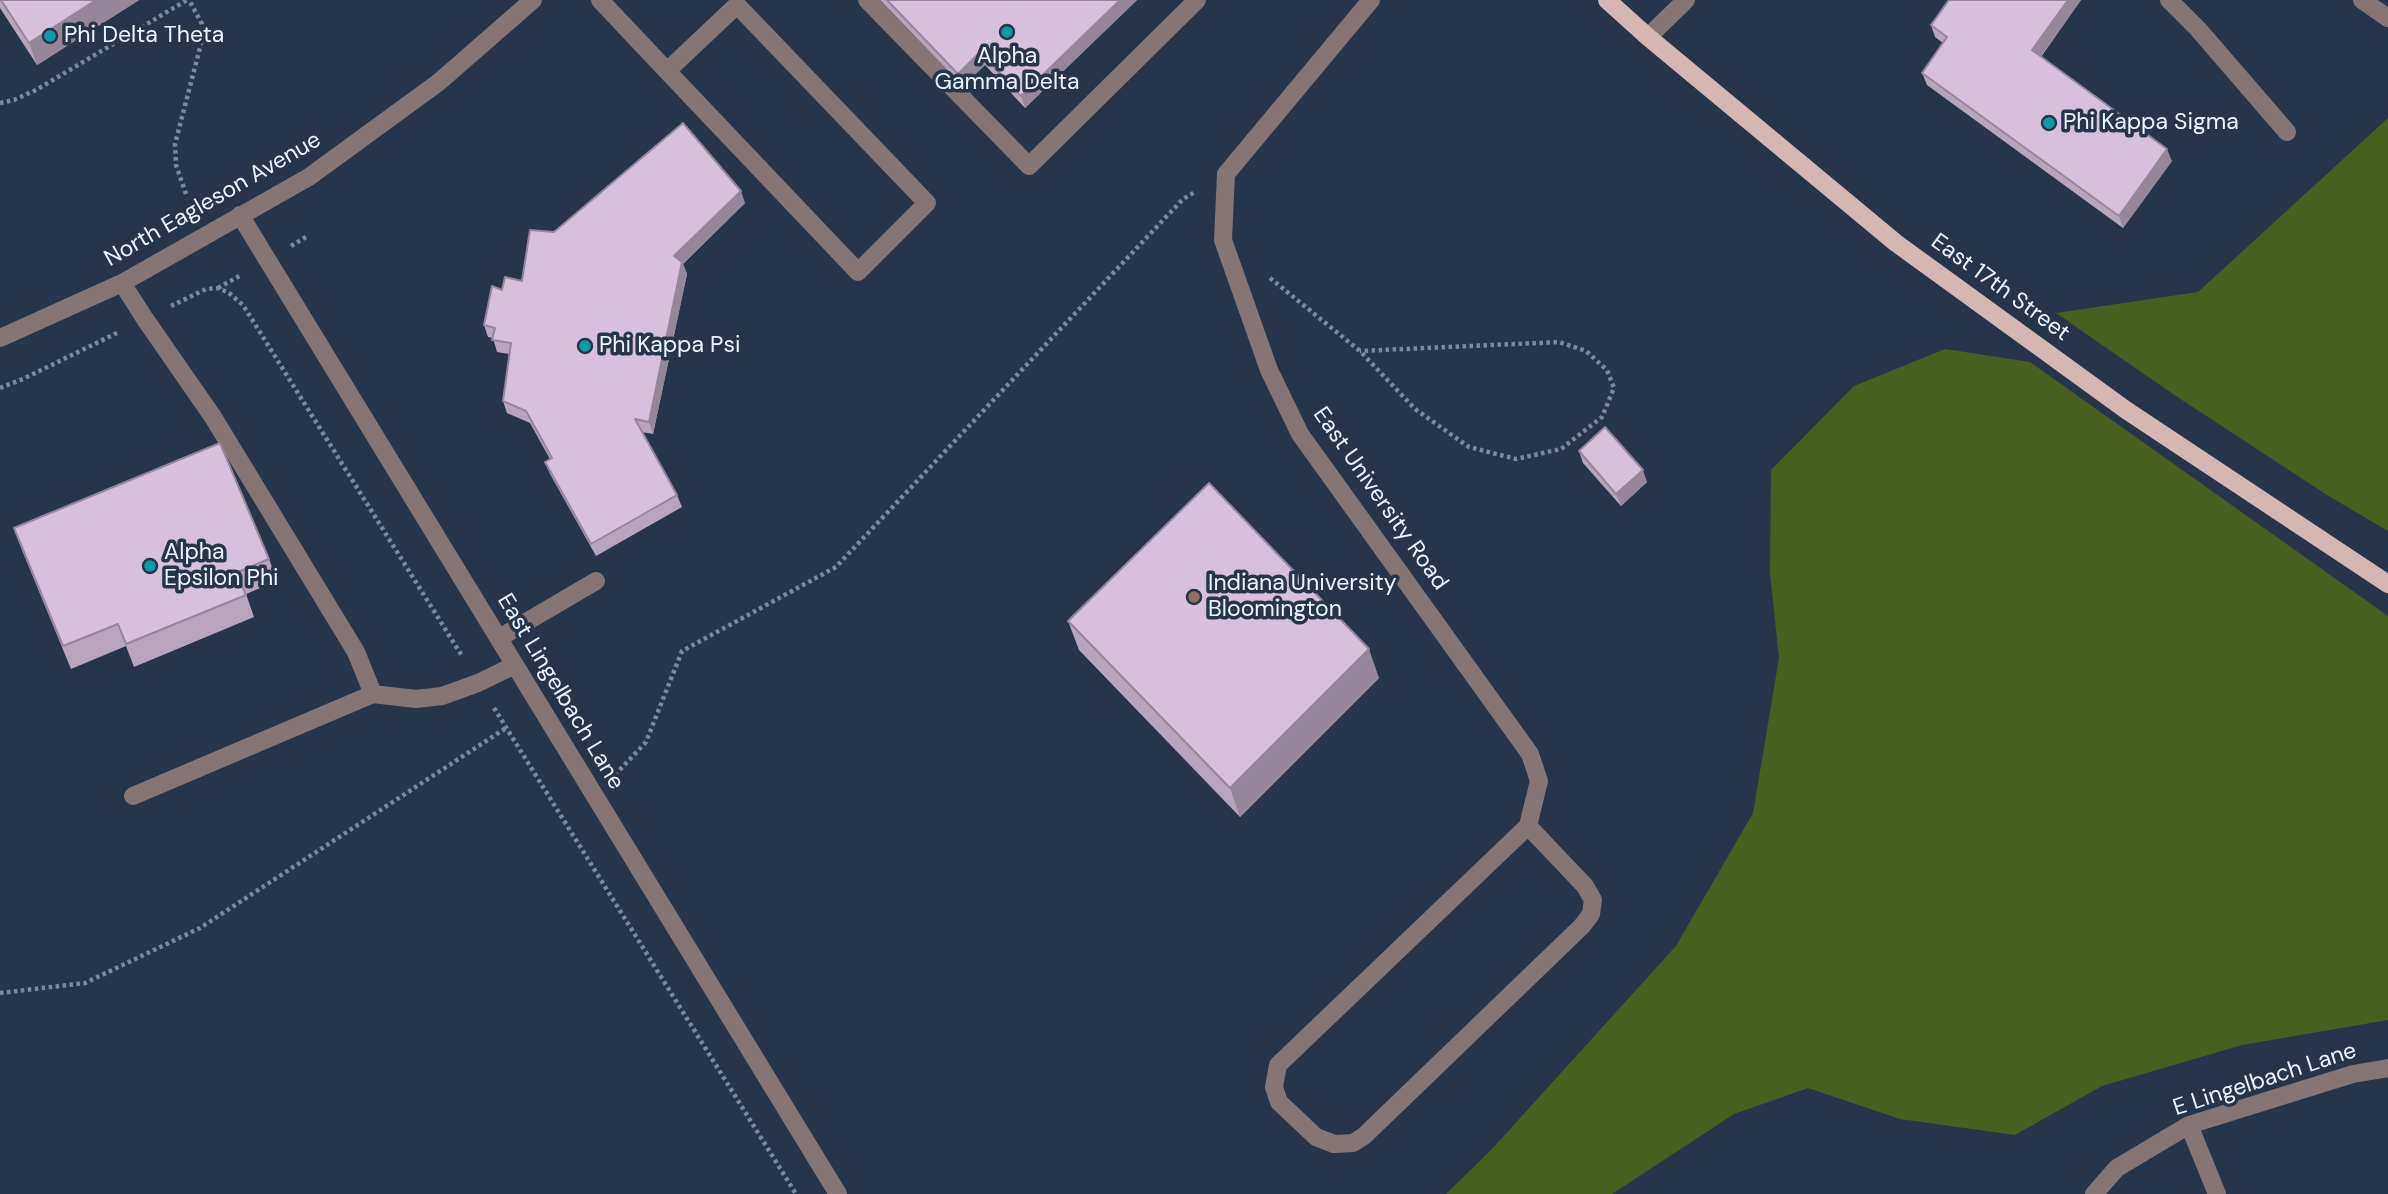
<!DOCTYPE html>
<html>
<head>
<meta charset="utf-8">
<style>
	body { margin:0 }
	canvas { display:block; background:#26354b }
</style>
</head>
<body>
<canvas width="2388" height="1194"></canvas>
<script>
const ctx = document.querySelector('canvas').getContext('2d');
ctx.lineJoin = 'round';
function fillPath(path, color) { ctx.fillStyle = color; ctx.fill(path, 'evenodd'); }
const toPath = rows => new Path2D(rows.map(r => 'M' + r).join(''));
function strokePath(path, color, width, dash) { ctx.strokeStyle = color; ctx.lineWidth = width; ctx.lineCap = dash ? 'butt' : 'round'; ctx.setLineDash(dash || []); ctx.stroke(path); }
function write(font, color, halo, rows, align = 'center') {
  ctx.font = font + ' "DM Sans",sans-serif'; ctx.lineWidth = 7; ctx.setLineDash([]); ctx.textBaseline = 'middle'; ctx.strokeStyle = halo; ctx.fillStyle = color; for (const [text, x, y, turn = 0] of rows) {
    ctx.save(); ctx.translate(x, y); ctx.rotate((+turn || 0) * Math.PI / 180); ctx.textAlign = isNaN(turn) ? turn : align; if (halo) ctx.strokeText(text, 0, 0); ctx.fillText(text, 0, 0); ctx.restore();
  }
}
fillPath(toPath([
	[2388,118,2388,531,2327,495,2173,394,2056,313,2198,292],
	[1945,349,2030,362,2388,616,2388,1020,2242,1045,2102,1086,2015,1135,1900,1119,1808,1088,1734,1114,1612,1194,1446,1194,1492,1149,1676,946,1753,813,1779,658,1770,573,1771,470,1854,386]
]), '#48601f');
strokePath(toPath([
	[0,103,14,100,36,90,187,0],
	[186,194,176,165,175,144,202,40,202,24,189,0],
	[291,246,306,237],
	[1270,278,1360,351,1415,409,1469,447,1516,459,1561,449,1602,417,1614,388,1607,370,1586,351,1559,342,1360,351],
	[218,288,241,275],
	[171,306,206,289,218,288,229,293,243,305,462,656],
	[0,388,23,379,119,332],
	[494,708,796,1194],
	[615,775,646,742,682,651,836,567,1183,199,1195,192],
	[0,993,85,983,200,928,506,728]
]), '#7d899b', 4.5, [3.5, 3.5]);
strokePath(toPath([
	[600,0,667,71,858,272,927,203,737,5,667,71],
	[867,0,1029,166,1197,0],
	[1371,0,1226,174,1223,240,1269,370,1300,434,1530,754,1539,781,1528,826,1278,1065,1274,1087,1279,1102,1316,1137,1334,1144,1353,1143,1364,1136,1582,926,1591,914,1593,900,1585,886,1528,826],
	[2169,0,2198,29,2287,132],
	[2362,0,2388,18],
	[1648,37,1686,0],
	[240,215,838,1194],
	[122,283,145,319,213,417,356,652,373,694,133,796],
	[0,338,122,283,309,177,439,82,533,0],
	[499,638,596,581],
	[373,694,416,699,442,696,478,683,515,665],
	[2189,1125,2217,1194],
	[2094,1194,2117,1168,2189,1125,2353,1074,2388,1068]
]), '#857574', 18);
strokePath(toPath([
	[1607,0,1648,37,1896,243,2126,410,2388,584]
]), '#d6b6b3', 18);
fillPath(toPath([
	[0,0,139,0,37,65,0,8],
	[880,0,1137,0,1025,108,985,65,963,86],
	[1949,0,2081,0,2041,57,2172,161,2123,228,1927,85,1922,73,1943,43,1935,37,1931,25],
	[745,203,683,264,687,274,653,434,642,432,677,495,682,507,596,556,550,474,545,462,550,459,530,423,507,413,503,401,509,354,497,352,493,338,488,337,484,325,502,290,522,281,554,232],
	[1579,451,1647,482,1621,506,1583,463],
	[14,528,269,559,277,581,246,594,254,617,134,667,126,646,71,669,22,550],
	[1068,621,1379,678,1240,817,1079,650]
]), '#b8a5bc');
fillPath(toPath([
	[96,0,139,0,37,65,29,43],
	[1120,0,1137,0,1025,108,1021,96],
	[2068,0,2081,0,2036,63,2032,50],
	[980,52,985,65,963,86,958,74],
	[2167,149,2172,161,2123,228,2119,216],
	[741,191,745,203,683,264,687,274,653,434,649,422,674,256],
	[1643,470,1647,482,1621,506,1616,494],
	[1369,649,1379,678,1240,817,1230,788]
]), '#968699');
const building = toPath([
	[1,0,96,0,29,43,1,0],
	[887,0,1120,0,1021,96,980,52,958,74,887,0],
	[1949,0,2068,0,2032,50,2167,149,2119,216,1922,73,1947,37,1931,25,1949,0],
	[683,123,741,191,674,256,682,262,649,422,635,419,677,495,591,544,545,462,552,458,526,411,503,401,511,343,492,340,495,328,484,325,492,286,502,290,505,277,522,281,530,230,554,232,683,123],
	[1605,427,1643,470,1616,494,1579,451,1605,427],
	[220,443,269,559,236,573,246,595,126,644,118,624,63,646,14,528,220,443],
	[1209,483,1369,649,1230,788,1068,621,1209,483]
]);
fillPath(building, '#d6c0db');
strokePath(building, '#968699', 2);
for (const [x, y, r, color] of [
	[1007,32,7,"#0f9aa8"],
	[50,36,7,"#0f9aa8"],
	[2049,123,7,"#0f9aa8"],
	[585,346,7,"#0f9aa8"],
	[150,566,7,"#0f9aa8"],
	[1194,597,7,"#8d6e63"]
]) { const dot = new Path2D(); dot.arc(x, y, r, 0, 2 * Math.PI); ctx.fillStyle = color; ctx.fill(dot); strokePath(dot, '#26354b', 2.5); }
write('23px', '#ebf3ff', '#26354b', [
	["Phi Delta Theta",64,36],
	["Alpha",1007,57,"center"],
	["Gamma Delta",1007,83,"center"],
	["Phi Kappa Sigma",2063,123],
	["Phi Kappa Psi",599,346],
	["Alpha",164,553],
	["Epsilon Phi",164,579],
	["Indiana University",1208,584],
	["Bloomington",1208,610]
], 'left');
write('23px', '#ebf3ff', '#26354b', [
	["North Eagleson Avenue",213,200,-30],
	["East 17th Street",2000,288,36],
	["East University Road",1380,499,55],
	["East Lingelbach Lane",560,692,59],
	["E Lingelbach Lane",2265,1080,-18]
]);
</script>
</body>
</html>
